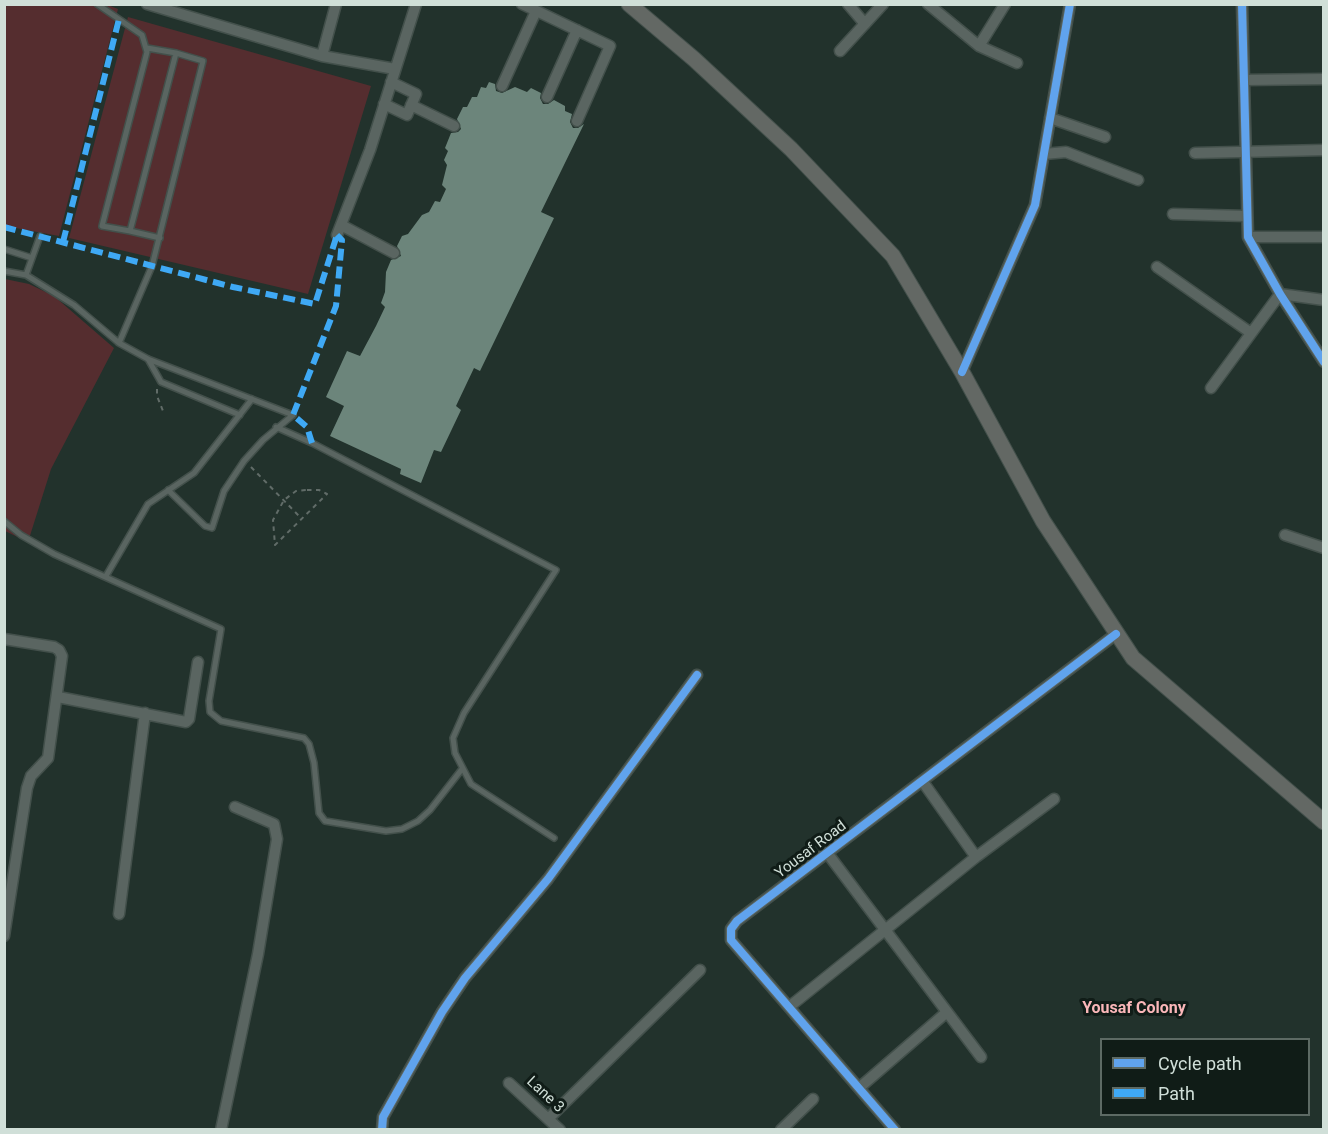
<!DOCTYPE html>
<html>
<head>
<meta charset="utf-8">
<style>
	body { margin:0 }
	#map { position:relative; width:1328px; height:1134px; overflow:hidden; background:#22322c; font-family:Roboto,sans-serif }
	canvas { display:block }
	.frame { position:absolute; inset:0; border:6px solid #d0dfd8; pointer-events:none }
	.legend { position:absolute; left:1100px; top:1038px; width:210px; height:78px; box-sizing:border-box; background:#101c17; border:2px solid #5d6a64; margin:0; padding:8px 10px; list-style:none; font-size:18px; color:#d0dfd8 }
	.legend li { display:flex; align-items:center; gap:12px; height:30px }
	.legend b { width:30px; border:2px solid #5d6a64 }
</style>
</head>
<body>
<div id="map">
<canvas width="1328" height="1134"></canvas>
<div class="frame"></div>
<ul class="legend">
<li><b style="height:8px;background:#60a3ed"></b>Cycle path</li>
<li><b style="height:8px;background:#3fa9f5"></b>Path</li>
</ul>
</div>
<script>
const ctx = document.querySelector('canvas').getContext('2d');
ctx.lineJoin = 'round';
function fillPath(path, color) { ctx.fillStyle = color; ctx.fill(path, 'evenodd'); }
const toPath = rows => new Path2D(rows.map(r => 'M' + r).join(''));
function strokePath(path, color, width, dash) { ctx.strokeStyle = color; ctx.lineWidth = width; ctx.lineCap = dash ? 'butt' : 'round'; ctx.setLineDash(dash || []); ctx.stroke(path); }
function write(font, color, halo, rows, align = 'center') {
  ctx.font = font + ' Roboto,sans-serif'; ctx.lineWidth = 6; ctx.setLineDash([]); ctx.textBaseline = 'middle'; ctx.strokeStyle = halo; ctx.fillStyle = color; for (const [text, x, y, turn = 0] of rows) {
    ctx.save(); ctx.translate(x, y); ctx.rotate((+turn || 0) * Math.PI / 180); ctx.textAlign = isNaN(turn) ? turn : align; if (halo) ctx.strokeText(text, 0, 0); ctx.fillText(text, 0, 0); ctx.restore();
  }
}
fillPath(toPath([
	[105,4,118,9,59,236,5,226,4,5],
	[128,17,371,86,308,294,69,238],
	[5,279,29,284,54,296,114,348,51,469,28,542,5,531]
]), '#552d2f');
fillPath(toPath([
	[489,82,495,84,496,91,502,93,515,87,527,92,531,88,541,93,540,98,543,104,548,104,554,100,565,106,565,111,572,114,570,122,573,128,578,128,584,124,541,212,554,218,480,371,474,368,456,406,461,410,441,452,434,450,421,483,400,474,401,469,330,436,344,406,326,397,347,351,360,356,376,326,385,307,381,303,385,292,386,272,391,260,401,256,397,246,402,236,408,234,422,215,429,212,435,201,440,202,446,189,442,185,447,165,444,160,448,151,445,148,451,133,458,132,461,129,457,119,463,107,467,107,472,97,477,97,481,87,486,88]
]), '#6c857b');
const service = toPath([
	[97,4,142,35,147,52,102,226,130,231,176,53,203,61,152,266,119,343],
	[147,48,176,53],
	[130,231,160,238],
	[40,236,26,275,74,305,119,343,148,359,293,415],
	[4,249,32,258],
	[4,271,26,275],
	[148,359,161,382,240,415],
	[276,427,312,443,556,570,464,713,453,738,455,753,471,784,554,838],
	[168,490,205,526,212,528,224,491,244,461,263,440,293,415],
	[4,521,21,535,54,554,221,629,209,701,210,712,221,721,304,738,309,744,314,763,319,813,325,821,386,831,402,829,418,821,430,810,462,769],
	[106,576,148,504,194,473,252,399]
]);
const minor = toPath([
	[147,4,322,56,395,69],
	[522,4,610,46,577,121],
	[848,4,865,24],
	[928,4,979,46,1017,63],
	[1242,4,1248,237,1280,294,1324,362],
	[979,46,1005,4],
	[840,51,883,4],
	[322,56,336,4],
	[1245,80,1324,79],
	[502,86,536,11],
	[547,97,577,30],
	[384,104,407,115,416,94,391,82],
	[411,105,454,126],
	[1050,118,1105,137],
	[1195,153,1324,150],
	[1044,154,1066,152,1138,180],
	[1173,214,1246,216],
	[341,225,394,253],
	[337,235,370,150,416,4],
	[1248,237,1324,237],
	[1157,267,1251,333],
	[962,372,1035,205,1070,4],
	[1211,388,1280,294,1324,300],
	[1285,535,1324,548],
	[4,639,54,647,59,650,62,656,48,758,31,776,27,788,4,936],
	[58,697,186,722,189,719,198,662],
	[923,782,976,857],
	[828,854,981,1057],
	[119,914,145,713],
	[789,1007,976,857,1054,799],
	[509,1083,560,1130],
	[859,1088,947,1012],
	[548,1119,700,970],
	[221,1130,258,954,277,839,274,824,235,807],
	[382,1130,383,1117,442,1012,465,978,548,879,697,675],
	[781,1130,813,1099],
	[895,1130,731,940,731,929,737,921,1116,634]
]);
const secondary = toPath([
	[629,4,694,59,791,149,893,256,962,372,1043,521,1133,658,1324,822]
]);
strokePath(service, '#43504b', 8);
strokePath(minor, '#43504b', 13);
strokePath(secondary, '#43504b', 17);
strokePath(toPath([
	[157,389,157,396,163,411],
	[251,467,302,519],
	[307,490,319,490,327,494,275,545,273,520,284,500,296,491,307,490]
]), '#616c68', 2, [4.5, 4.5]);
strokePath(service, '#5a6561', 5);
strokePath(minor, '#5a6561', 10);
strokePath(secondary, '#636864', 15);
strokePath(toPath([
	[4,227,233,287,315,304,337,235],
	[63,242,119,19],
	[312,443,307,427,293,415,336,306,342,240,337,235]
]), '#3fa9f5', 6, [12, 6]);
strokePath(toPath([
	[1242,4,1248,237,1280,294,1324,362],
	[962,372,1035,205,1070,4],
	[382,1130,383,1117,442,1012,465,978,548,879,697,675],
	[895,1130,731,940,731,929,737,921,1116,634]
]), '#60a3ed', 8);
write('15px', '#d0dfd8', '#101c17', [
	["Yousaf Road",811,850,-37],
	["Lane 3",545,1095,43]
]);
write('bold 16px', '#fbb7b9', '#101c17', [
	["Yousaf Colony",1134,1009]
]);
</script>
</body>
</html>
